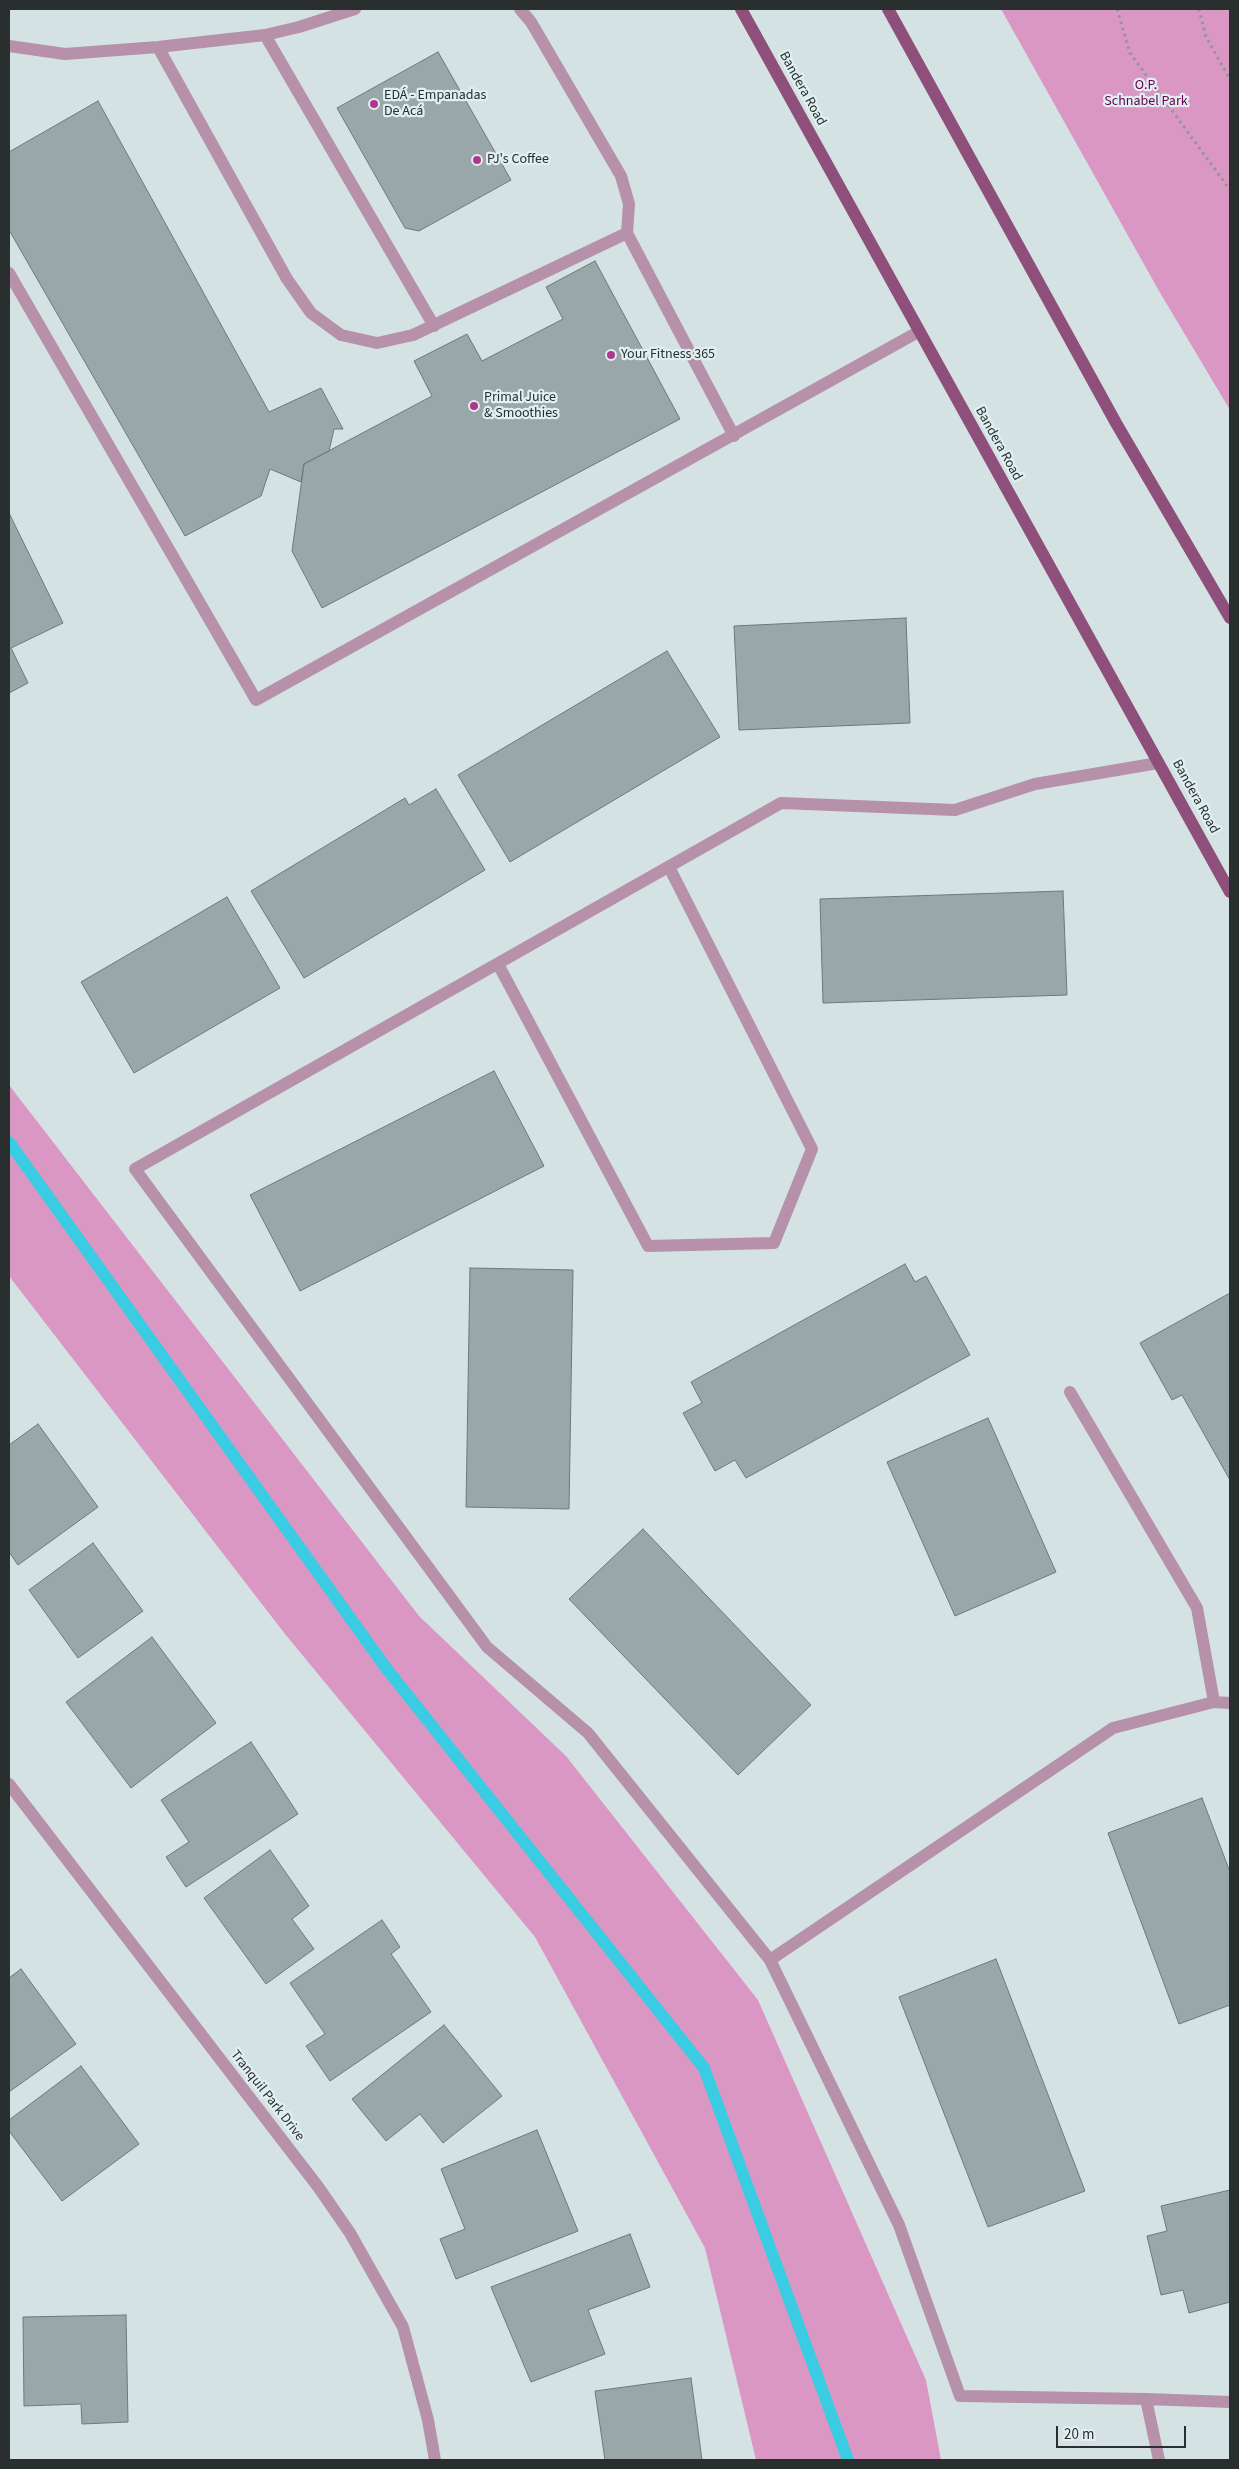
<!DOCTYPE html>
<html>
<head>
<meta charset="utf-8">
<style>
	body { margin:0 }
	#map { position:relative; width:1239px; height:2469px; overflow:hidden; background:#d4e2e4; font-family:"Source Sans 3",sans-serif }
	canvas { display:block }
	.frame { position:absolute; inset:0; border:10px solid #292e2f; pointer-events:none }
	.scale { position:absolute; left:1056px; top:2426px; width:130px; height:22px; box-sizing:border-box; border:2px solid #292e2f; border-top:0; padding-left:6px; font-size:15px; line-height:18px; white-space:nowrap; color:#292e2f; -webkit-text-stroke:4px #e1eff1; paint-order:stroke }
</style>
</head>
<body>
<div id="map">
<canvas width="1239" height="2469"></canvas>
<div class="frame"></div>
<div class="scale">20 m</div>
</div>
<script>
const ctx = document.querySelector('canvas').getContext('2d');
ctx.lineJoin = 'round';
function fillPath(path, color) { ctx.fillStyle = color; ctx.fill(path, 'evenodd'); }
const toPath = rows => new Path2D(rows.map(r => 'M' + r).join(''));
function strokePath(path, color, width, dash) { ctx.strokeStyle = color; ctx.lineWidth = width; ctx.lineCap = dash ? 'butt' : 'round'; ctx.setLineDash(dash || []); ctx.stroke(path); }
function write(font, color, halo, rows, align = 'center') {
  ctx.font = font + ' "Source Sans 3",sans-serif'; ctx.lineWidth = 4.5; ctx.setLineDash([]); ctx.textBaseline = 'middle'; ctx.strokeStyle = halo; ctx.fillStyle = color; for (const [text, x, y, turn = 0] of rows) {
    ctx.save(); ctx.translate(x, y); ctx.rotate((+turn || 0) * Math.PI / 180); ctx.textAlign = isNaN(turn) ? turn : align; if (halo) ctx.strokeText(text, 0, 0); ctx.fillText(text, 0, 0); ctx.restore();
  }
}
fillPath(toPath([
	[1001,9,1230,9,1230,410,1159,291],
	[9,1085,419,1616,566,1756,758,2000,926,2380,941,2460,756,2460,705,2248,535,1937,285,1634,9,1276]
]), '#db97c4');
strokePath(toPath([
	[9,1142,386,1668,704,2068,848,2460]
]), '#39cce2', 12);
const building = toPath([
	[438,52,511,180,419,231,405,228,337,108,438,52],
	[98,101,269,412,321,388,343,429,334,429,329,451,304,464,301,482,270,469,261,496,185,536,9,230,9,152,98,101],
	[595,261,680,419,322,608,292,551,304,464,432,396,414,361,467,334,482,361,563,319,546,287,595,261],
	[9,513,63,623,11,648,28,683,9,693,9,513],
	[906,618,910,723,739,730,734,626,906,618],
	[667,651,720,737,510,862,458,775,667,651],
	[436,789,485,870,304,978,251,891,405,798,409,805,436,789],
	[1063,891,1067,995,823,1003,820,899,1063,891],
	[227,897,280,988,134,1073,81,982,227,897],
	[494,1071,544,1166,300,1291,250,1195,494,1071],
	[905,1264,915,1282,926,1276,970,1355,746,1478,735,1460,715,1471,683,1413,702,1403,691,1382,905,1264],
	[470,1268,573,1270,569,1509,466,1507,470,1268],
	[1230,1293,1230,1480,1182,1395,1172,1400,1140,1343,1230,1293],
	[988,1418,1056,1572,955,1616,887,1462,988,1418],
	[38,1424,98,1507,18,1565,9,1552,9,1445,38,1424],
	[643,1529,811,1705,738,1775,569,1599,643,1529],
	[93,1543,143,1611,78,1658,29,1590,93,1543],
	[152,1637,216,1723,131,1788,66,1702,152,1637],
	[251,1742,298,1814,186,1887,166,1857,189,1842,161,1800,251,1742],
	[1202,1798,1230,1872,1230,2005,1179,2024,1108,1833,1202,1798],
	[270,1850,309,1906,292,1919,314,1949,266,1984,204,1898,270,1850],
	[382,1920,400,1947,391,1954,431,2012,330,2081,306,2046,325,2034,290,1983,382,1920],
	[996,1959,1085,2191,988,2227,899,1997,996,1959],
	[21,1969,76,2044,9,2092,9,1978,21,1969],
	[444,2025,502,2096,443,2143,420,2114,386,2141,352,2099,444,2025],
	[81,2066,139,2144,62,2201,9,2131,9,2120,81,2066],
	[537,2130,578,2231,456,2279,440,2239,465,2229,441,2169,537,2130],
	[1230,2190,1230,2302,1189,2313,1183,2290,1161,2295,1147,2236,1167,2231,1161,2206,1230,2190],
	[630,2234,650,2287,588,2310,605,2354,531,2382,491,2287,630,2234],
	[126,2315,128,2422,82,2424,81,2404,24,2406,23,2317,126,2315],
	[691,2378,702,2460,605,2460,595,2391,691,2378]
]);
fillPath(building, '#9aa7a9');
strokePath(building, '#6d787b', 1);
strokePath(toPath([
	[1117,9,1130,53,1230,190],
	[1199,9,1206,37,1230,79]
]), '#8d9799', 3, [2.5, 4]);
strokePath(toPath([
	[520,9,531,22,621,176,629,204,627,233],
	[265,35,434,326],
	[9,46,65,54,158,47,265,35,299,27,355,9],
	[158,47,287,279,311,313,341,335,377,343,413,335,627,233,734,436],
	[9,273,256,700,918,332],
	[1158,763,1035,784,955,810,781,803,135,1169,487,1647,588,1733,770,1960,1113,1728,1214,1702,1230,1703],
	[498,964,648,1246,774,1243,812,1149,669,867],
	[1070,1392,1197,1608,1214,1702],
	[770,1960,899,2225,960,2396,1146,2399,1159,2460],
	[1146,2399,1230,2402]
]), '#b691a9', 12);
strokePath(toPath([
	[9,1784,319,2188,350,2233,403,2327,428,2420,435,2460]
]), '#b691a9', 12);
strokePath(toPath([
	[741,9,1230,892],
	[888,9,1116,423,1230,618]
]), '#8f4f7b', 12);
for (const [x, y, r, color] of [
	[374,104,5,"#ad378e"],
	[477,160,5,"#ad378e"],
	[611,355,5,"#ad378e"],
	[474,406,5,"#ad378e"]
]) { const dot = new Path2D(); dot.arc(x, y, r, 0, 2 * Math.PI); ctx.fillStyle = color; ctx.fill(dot); strokePath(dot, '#e1eff1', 2); }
write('14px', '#660051', '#e1eff1', [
	["O.P.",1146,86],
	["Schnabel Park",1146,102]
]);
write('14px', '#292e2f', '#e1eff1', [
	["Bandera Road",802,89,61],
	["Bandera Road",998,444,61],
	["Bandera Road",1195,797,61],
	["Tranquil Park Drive",267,2096,52]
]);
write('14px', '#292e2f', '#e1eff1', [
	["EDÁ - Empanadas",384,96],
	["De Acá",384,112],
	["PJ's Coffee",487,160],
	["Your Fitness 365",621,355],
	["Primal Juice",484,398],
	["& Smoothies",484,414]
], 'left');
</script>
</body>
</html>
